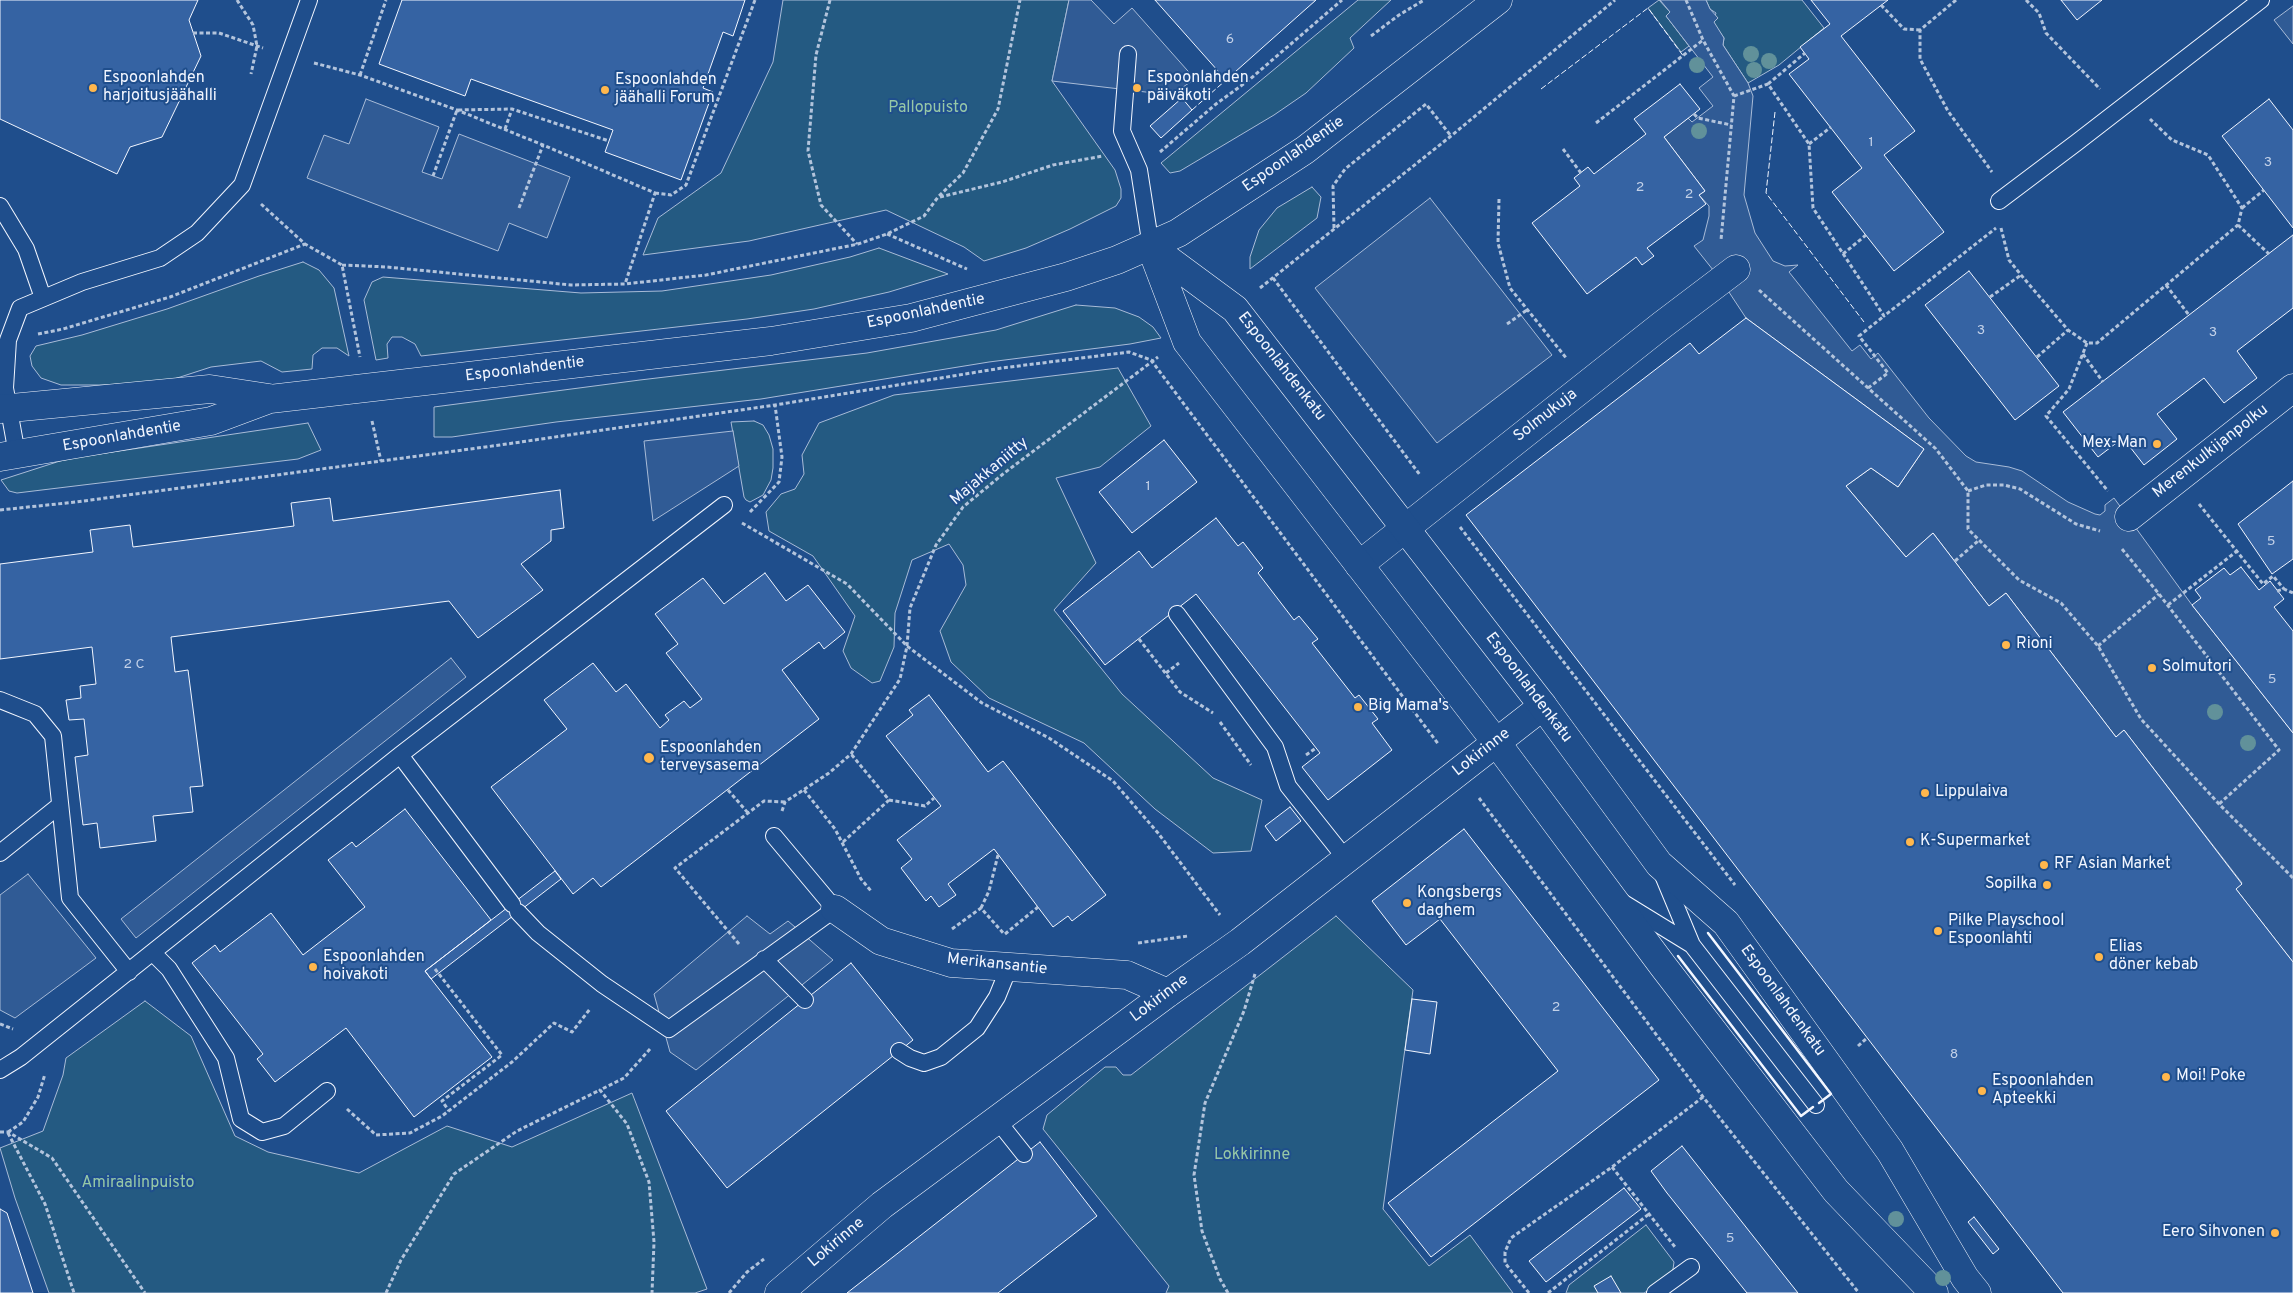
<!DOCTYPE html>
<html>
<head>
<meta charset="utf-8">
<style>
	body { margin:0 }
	canvas { display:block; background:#1f4e8c }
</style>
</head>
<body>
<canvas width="2293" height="1293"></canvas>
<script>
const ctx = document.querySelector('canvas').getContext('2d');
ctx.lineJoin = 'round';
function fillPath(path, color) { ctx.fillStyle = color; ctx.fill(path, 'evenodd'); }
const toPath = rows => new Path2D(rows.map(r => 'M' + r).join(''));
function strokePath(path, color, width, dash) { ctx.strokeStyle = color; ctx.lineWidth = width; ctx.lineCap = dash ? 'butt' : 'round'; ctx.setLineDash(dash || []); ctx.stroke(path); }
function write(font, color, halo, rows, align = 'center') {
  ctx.font = font + ' Overpass,sans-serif'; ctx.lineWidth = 4; ctx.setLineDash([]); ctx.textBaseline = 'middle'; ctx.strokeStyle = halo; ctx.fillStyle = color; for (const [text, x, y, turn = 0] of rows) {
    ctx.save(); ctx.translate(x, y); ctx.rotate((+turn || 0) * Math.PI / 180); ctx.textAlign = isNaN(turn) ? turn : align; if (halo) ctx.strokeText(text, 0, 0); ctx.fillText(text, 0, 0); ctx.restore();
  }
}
const green = toPath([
	[783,0,1069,0,1052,81,1115,170,1121,189,1121,198,1116,206,1070,229,1026,248,984,261,964,247,886,210,749,241,643,255,658,218,721,173,773,62,783,0],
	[1358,0,1391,0,1350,38,1354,48,1306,93,1274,115,1180,171,1170,173,1161,163,1358,0],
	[1659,0,1670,12,1666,16,1689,46,1681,52,1648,8,1659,0],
	[1706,0,1802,0,1824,28,1779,65,1748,83,1723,45,1724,38,1713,22,1716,13,1710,9,1706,0],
	[1312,187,1321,197,1317,218,1250,269,1250,257,1259,230,1277,208,1312,187],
	[879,248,948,274,889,292,814,309,747,319,421,356,415,344,402,337,392,337,387,344,388,358,376,360,364,300,372,282,383,277,581,293,662,291,771,275,850,257,879,248],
	[303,262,319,270,334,288,349,356,337,348,322,348,313,355,312,369,282,372,261,361,211,367,168,381,105,385,61,385,41,378,32,366,30,356,36,346,82,335,167,309,259,276,303,262],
	[1076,305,1115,308,1139,317,1153,327,1161,338,1130,344,989,362,761,399,556,422,452,437,434,437,434,407,640,380,867,353,996,330,1076,305],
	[1118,368,1151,426,1100,467,1056,478,1096,563,1054,610,1122,694,1213,778,1262,800,1251,851,1213,853,1155,809,1084,743,989,698,951,662,940,631,966,585,963,565,949,544,912,560,895,613,894,647,880,681,872,683,851,668,843,651,855,616,813,556,769,531,766,512,781,494,795,489,804,474,802,455,819,423,894,395,1118,368],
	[754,421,763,425,769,435,773,449,773,468,771,480,763,495,750,502,746,500,744,497,731,422,754,421],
	[308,423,321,450,298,459,17,493,9,491,1,480,60,461,79,457,308,423],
	[1336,916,1413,990,1383,1209,1429,1266,1470,1235,1513,1293,1166,1293,1169,1286,1043,1129,1047,1115,1105,1067,1116,1067,1123,1075,1131,1075,1336,916],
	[145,1001,191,1036,235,1136,268,1152,359,1173,447,1126,512,1147,632,1093,707,1289,695,1293,49,1293,15,1198,0,1148,43,1131,63,1075,66,1058,145,1001],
	[1646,1225,1674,1262,1672,1276,1644,1293,1566,1293,1569,1285,1646,1225]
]);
fillPath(green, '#245a82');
strokePath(green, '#a8bbd7', 1);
const parking = toPath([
	[1069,0,1091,0,1114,24,1132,8,1195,79,1171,95,1052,81,1069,0],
	[1660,0,1706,0,1710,9,1718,18,1714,22,1724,38,1723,45,1748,83,1753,96,1744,195,1755,233,1773,261,1785,266,1798,265,1789,272,1852,351,1860,345,1871,359,1878,353,1929,418,1966,456,1976,462,2009,467,2022,471,2068,502,2095,514,2100,515,2105,511,2105,505,2114,498,2192,605,2293,733,2293,962,2236,889,2242,883,2124,730,2116,737,2006,593,1989,606,1933,533,1906,557,1846,486,1871,468,1898,487,1924,449,1746,318,1721,280,1694,246,1703,240,1709,216,1709,206,1699,195,1705,191,1664,137,1688,118,1692,122,1713,106,1699,88,1713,77,1666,16,1670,12,1660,0],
	[2293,6,2293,44,2274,20,2293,6],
	[366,99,439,127,422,172,442,179,459,134,570,177,547,238,509,223,498,251,307,178,324,135,349,144,366,99],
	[1430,198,1552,355,1437,443,1315,288,1430,198],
	[733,431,739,466,653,521,644,441,733,431],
	[451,658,466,677,136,938,121,919,451,658],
	[28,874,96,958,15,1018,0,1010,0,895,28,874],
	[747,916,770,934,788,921,833,960,696,1070,670,1052,654,994,747,916]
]);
fillPath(parking, '#305b95');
strokePath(parking, '#a8bbd7', 1);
const building = toPath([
	[0,0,198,0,189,20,201,56,162,137,130,147,117,174,0,119,0,0],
	[402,0,745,0,733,36,723,32,703,88,713,92,681,180,605,152,613,130,471,79,465,96,379,64,402,0],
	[1155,0,1316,0,1226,80,1155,0],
	[1811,0,1888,0,1841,36,1915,131,1884,155,1944,232,1894,271,1832,192,1862,168,1789,74,1809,59,1800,47,1830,24,1811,0],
	[2061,0,2102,0,2077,20,2061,0],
	[1680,84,1700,109,1664,137,1705,191,1699,195,1706,204,1647,248,1654,256,1642,265,1636,257,1587,294,1532,223,1580,186,1574,178,1588,167,1594,174,1646,134,1634,119,1680,84],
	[1182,98,1192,110,1161,138,1150,126,1182,98],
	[2269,99,2293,130,2293,228,2222,136,2269,99],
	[2293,235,2293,308,2237,351,2257,378,2224,403,2204,378,2157,414,2177,439,2144,465,2123,438,2098,457,2063,412,2293,235],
	[1969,271,2059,386,2015,420,1925,305,1969,271],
	[1746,318,1924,449,1898,487,1871,468,1846,486,1906,557,1933,533,1989,606,2006,593,2116,737,2124,730,2242,884,2236,889,2293,962,2293,1293,2063,1293,1466,515,1690,343,1699,354,1746,318],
	[1164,440,1197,482,1132,533,1099,492,1164,440],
	[2293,481,2293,559,2272,574,2238,524,2293,481],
	[560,490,564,528,551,530,551,541,521,564,543,590,478,638,449,601,171,637,175,672,188,670,203,786,190,787,193,812,153,816,156,841,100,848,97,823,83,825,75,757,88,755,84,719,69,720,66,700,81,698,80,686,96,684,92,647,0,659,0,564,93,552,90,530,130,525,133,547,294,526,291,503,330,498,333,521,560,490],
	[1216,518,1238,546,1243,542,1263,568,1258,573,1294,620,1299,616,1318,639,1312,643,1355,698,1359,695,1378,719,1372,723,1392,750,1328,800,1302,767,1320,753,1196,594,1105,665,1063,611,1139,551,1152,568,1216,518],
	[2241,567,2259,590,2270,581,2284,599,2274,607,2293,631,2293,733,2192,605,2201,598,2195,590,2224,568,2230,575,2241,567],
	[765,573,786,601,808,585,845,632,824,649,819,642,782,670,819,719,601,887,593,878,573,894,491,787,567,729,544,700,593,663,616,692,626,684,660,728,669,720,665,715,684,701,690,708,702,699,666,653,678,644,655,614,703,578,724,604,765,573],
	[929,695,988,772,1003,761,1106,895,1072,921,1068,916,1053,927,994,849,948,884,956,895,939,907,931,896,926,901,901,868,912,859,897,840,941,806,886,736,913,715,909,710,929,695],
	[1290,807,1301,821,1276,841,1265,826,1290,807],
	[405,809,491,920,425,971,492,1057,414,1117,346,1028,275,1082,257,1059,263,1054,192,963,215,945,220,952,271,913,303,955,365,907,328,860,352,842,356,847,405,809],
	[1464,829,1659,1080,1431,1257,1388,1203,1558,1071,1440,919,1406,945,1372,901,1464,829],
	[555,871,561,879,431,979,425,971,555,871],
	[851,963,913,1040,727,1188,666,1111,851,963],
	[1412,999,1437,1002,1430,1054,1405,1050,1412,999],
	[1040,1142,1097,1216,998,1293,847,1293,1040,1142],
	[1682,1146,1798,1293,1747,1293,1667,1193,1651,1171,1682,1146],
	[1624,1188,1641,1209,1546,1282,1529,1261,1624,1188],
	[0,1209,7,1213,33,1293,0,1293,0,1209],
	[1974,1217,1999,1249,1993,1254,1968,1222,1974,1217],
	[1611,1276,1621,1293,1598,1293,1594,1286,1611,1276]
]);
fillPath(building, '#3563a3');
strokePath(building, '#f2f6ff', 1);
const lane = toPath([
	[1128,54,1122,131,1139,170,1151,247],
	[1999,201,2076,143,2261,0],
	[0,206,26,249,43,298],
	[17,454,5,388,8,340,20,308,82,282,160,258,197,233,242,185,309,0],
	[1177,614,1275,747,1288,786,1346,859],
	[0,700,35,714,53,736,70,898,129,972],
	[400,755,512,904],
	[0,853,60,805],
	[1662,873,1692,945,1816,1105],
	[1622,902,1692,945],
	[518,912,538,933,602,984,669,1029,835,909,774,836],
	[153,953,169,969,226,1058,241,1119,262,1132,284,1126,327,1091],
	[764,959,805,1000],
	[899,1051,910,1058,924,1063,941,1057,977,1028,997,997,1010,965],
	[0,1070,21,1057,400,755,724,505],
	[997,1120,1024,1154],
	[1655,1293,1691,1267]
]);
const street = toPath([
	[2129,517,2293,388],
	[1359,565,1662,325,1736,269],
	[835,909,881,941,951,963,1127,975,1168,993],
	[779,1293,882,1205,1168,993,1240,942,1543,706]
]);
const secondary = toPath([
	[1151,247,1235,309,1543,706,1659,864,1726,923,1890,1151,1965,1278,1977,1293],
	[1151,247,1187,342,1496,742,1663,966,1836,1191,1934,1293],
	[0,409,210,389,269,398],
	[0,457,211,421,270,399,771,341,911,318,1066,277,1117,260,1178,233,1305,150,1498,0]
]);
strokePath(lane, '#f2f6ff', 18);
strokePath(street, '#f2f6ff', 29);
strokePath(secondary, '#f2f6ff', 29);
strokePath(toPath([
	[237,0,253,25,257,46,251,74],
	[830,0,816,55,808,151,821,205,857,244],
	[1686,0,1703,40,1734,96,1721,240],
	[1956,0,1920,30,1920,59,1948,111,1992,172],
	[2026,0,2039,13,2046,33,2100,89],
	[1881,5,1904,29,1920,30],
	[193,33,219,33,263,48],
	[1371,36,1399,15,1424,0],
	[314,63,360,75,457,110,543,145,655,193,625,284],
	[360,75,386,0],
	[1768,84,1805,53],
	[1734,96,1768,84,1809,144,1813,208,1884,316,1996,228],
	[1694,114,1698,118,1731,125],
	[1596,123,1703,40],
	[505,129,512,109],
	[1809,144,1831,127],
	[1563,149,1581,173],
	[1160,152,1216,104,1249,80,1342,0],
	[433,176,457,110,512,109,609,141],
	[655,193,671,195,686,185,755,0],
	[940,197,1002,182,1053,165,1103,156],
	[1499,199,1498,243,1510,288,1567,359],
	[261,204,305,244,342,265,360,357],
	[519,208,543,145],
	[2242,208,2264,190],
	[2238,225,2269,254],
	[1334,228,1333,186,1345,169,1426,104,1451,136],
	[2001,228,2009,260,2021,275,2068,330,2087,343,2097,343,2238,225,2242,208,2208,155,2172,140,2150,119],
	[887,234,967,269],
	[1843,254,1866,235],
	[342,265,387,267,571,285,625,284,706,275,858,244,887,234,924,216,938,197,963,173,998,109,1020,0],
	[1273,278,1420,475],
	[2166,285,2189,315],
	[1260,288,1451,136,1615,0],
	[1759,290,1936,449,1968,491,1968,529,2019,580,2061,603,2098,646,2141,719,2219,804,2293,878],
	[1990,297,2021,275],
	[1507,324,1527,310],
	[38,334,63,329,170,297,305,244],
	[2087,343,2069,389,2046,416,2108,491],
	[2083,354,2103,382],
	[2037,357,2068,330],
	[1868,388,1888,373,1859,336,1884,316],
	[372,421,381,461],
	[1968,491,1986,485,2004,485,2020,489,2076,524,2100,531],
	[2199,504,2263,584,2273,576,2284,589],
	[0,510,76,502,500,445,775,405,1002,368,1129,352,1151,360,1439,745],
	[750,512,779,482,782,457,775,405],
	[742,523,847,584,907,646,982,703,1049,738,1113,781,1158,833,1220,915],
	[1460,527,1735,885],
	[2122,549,2159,594,2279,750,2219,804],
	[1955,561,1978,541],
	[2277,591,2284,589,2293,593],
	[2168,605,2237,551],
	[1139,639,1180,692,1213,713],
	[2098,646,2159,594],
	[1166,673,1179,663],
	[1220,722,1251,765],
	[1306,755,1316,748],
	[728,790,748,813],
	[804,790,835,829,861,879,871,891],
	[1479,798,1703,1097,1859,1293],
	[889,800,925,806,934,798],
	[782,811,785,802,829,773,851,754,900,679,907,646,910,608,936,545,963,507,1003,474,1158,357],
	[843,842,889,800,851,754],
	[981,908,989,891,998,855],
	[952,929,981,908,1004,934],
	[1005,934,1038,907],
	[1138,943,1188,936],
	[739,944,675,868,764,801,785,802],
	[435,969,502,1055,442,1101,449,1111],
	[0,1024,13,1029],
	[1858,1046,1867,1038],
	[650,1049,624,1078,600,1090,627,1124,649,1182,654,1242,652,1293],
	[347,1109,376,1135,410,1133,442,1116,512,1062,554,1023,572,1032,590,1009],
	[0,1132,8,1132,52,1158,145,1293],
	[8,1132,23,1122,38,1097,45,1074],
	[8,1133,45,1204,74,1293],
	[1612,1167,1675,1247],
	[386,1293,401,1260,454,1174,517,1131,600,1090],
	[729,1293,747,1272,764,1259],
	[1228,1293,1220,1279,1202,1231,1194,1175,1205,1103,1244,1011,1255,974],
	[1529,1293,1505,1263,1505,1252,1511,1238,1612,1167,1703,1097],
	[1548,1293,1649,1214]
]), '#b3c4dc', 3, [4, 2.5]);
strokePath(lane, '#1f4e8c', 16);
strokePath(street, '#1f4e8c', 28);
strokePath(secondary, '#1f4e8c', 28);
strokePath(toPath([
	[1541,89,1648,8,1684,57],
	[1192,110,1226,80],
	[1775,112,1766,193,1864,322]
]), '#f2f6ff', 1, [6, 2.5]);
strokePath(toPath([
	[1708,933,1831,1094,1819,1103],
	[1678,956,1801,1116,1813,1107]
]), '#f2f6ff', 2.5);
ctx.fillStyle = '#61919a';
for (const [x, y] of [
	[1751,54],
	[1769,61],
	[1697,65],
	[1754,70],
	[1699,131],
	[2215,712],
	[2248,743],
	[1896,1219],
	[1943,1278]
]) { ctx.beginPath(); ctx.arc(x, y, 8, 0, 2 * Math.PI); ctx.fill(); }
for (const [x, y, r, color] of [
	[93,88,5,"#ffb74d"],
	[1137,88,5,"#ffb74d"],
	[605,90,5,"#ffb74d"],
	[2157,444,5,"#ffb74d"],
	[2006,645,5,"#ffb74d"],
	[2152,668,5,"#ffb74d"],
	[1358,707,5,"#ffb74d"],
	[649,758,6,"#ffb74d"],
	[1925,793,5,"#ffb74d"],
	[1910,842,5,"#ffb74d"],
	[2044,865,5,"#ffb74d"],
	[2047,885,5,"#ffb74d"],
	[1407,903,5,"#ffb74d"],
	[1938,931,5,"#ffb74d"],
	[2099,957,5,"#ffb74d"],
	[313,967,5,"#ffb74d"],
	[2166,1077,5,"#ffb74d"],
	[1982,1091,5,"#ffb74d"],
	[2275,1233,5,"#ffb74d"]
]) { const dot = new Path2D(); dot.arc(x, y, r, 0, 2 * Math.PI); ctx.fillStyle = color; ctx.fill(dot); strokePath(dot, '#1f4e8c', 2); }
write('14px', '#c3d1e8', null, [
	["6",1230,40],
	["1",1871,143],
	["3",2268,163],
	["2",1640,188],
	["2",1689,195],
	["3",1981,331],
	["3",2213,333],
	["1",1148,487],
	["5",2271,542],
	["2 C",134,665],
	["5",2272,680],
	["2",1556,1008],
	["8",1954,1055],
	["5",1730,1239]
]);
write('16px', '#f2f6ff', '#1f4e8c', [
	["Espoonlahden",103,79],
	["harjoitusjäähalli",103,97],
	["Espoonlahden",1147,79],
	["päiväkoti",1147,97],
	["Espoonlahden",615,81],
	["jäähalli Forum",615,99],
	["Mex-Man",2147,444,"right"],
	["Rioni",2016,645],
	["Solmutori",2162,668],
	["Big Mama's",1368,707],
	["Espoonlahden",660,749],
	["terveysasema",660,767],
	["Lippulaiva",1935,793],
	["K-Supermarket",1920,842],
	["RF Asian Market",2054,865],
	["Sopilka",2037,885,"right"],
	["Kongsbergs",1417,894],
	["daghem",1417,912],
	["Pilke Playschool",1948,922],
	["Espoonlahti",1948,940],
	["Elias",2109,948],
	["döner kebab",2109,966],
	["Espoonlahden",323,958],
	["hoivakoti",323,976],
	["Moi! Poke",2176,1077],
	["Espoonlahden",1992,1082],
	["Apteekki",1992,1100],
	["Eero Sihvonen",2265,1233,"right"]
], 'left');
write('16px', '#97c8a6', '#1f4e8c', [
	["Pallopuisto",928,109],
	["Lokkirinne",1252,1156],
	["Amiraalinpuisto",138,1184]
]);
write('16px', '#f2f6ff', '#1f4e8c', [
	["Espoonlahdentie",1294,155,-35],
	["Espoonlahdentie",926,312,-12],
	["Espoonlahdenkatu",1281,367,52],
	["Espoonlahdentie",525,370,-7],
	["Solmukuja",1546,416,-38],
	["Espoonlahdentie",122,437,-10],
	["Merenkulkijanpolku",2211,452,-38],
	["Majakkaniitty",990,472,-40],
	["Espoonlahdenkatu",1528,688,53],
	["Lokirinne",1482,753,-38],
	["Merikansantie",997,965,6],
	["Lokirinne",1160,999,-37],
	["Espoonlahdenkatu",1782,1001,54],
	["Lokirinne",837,1243,-40]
]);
</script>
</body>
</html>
